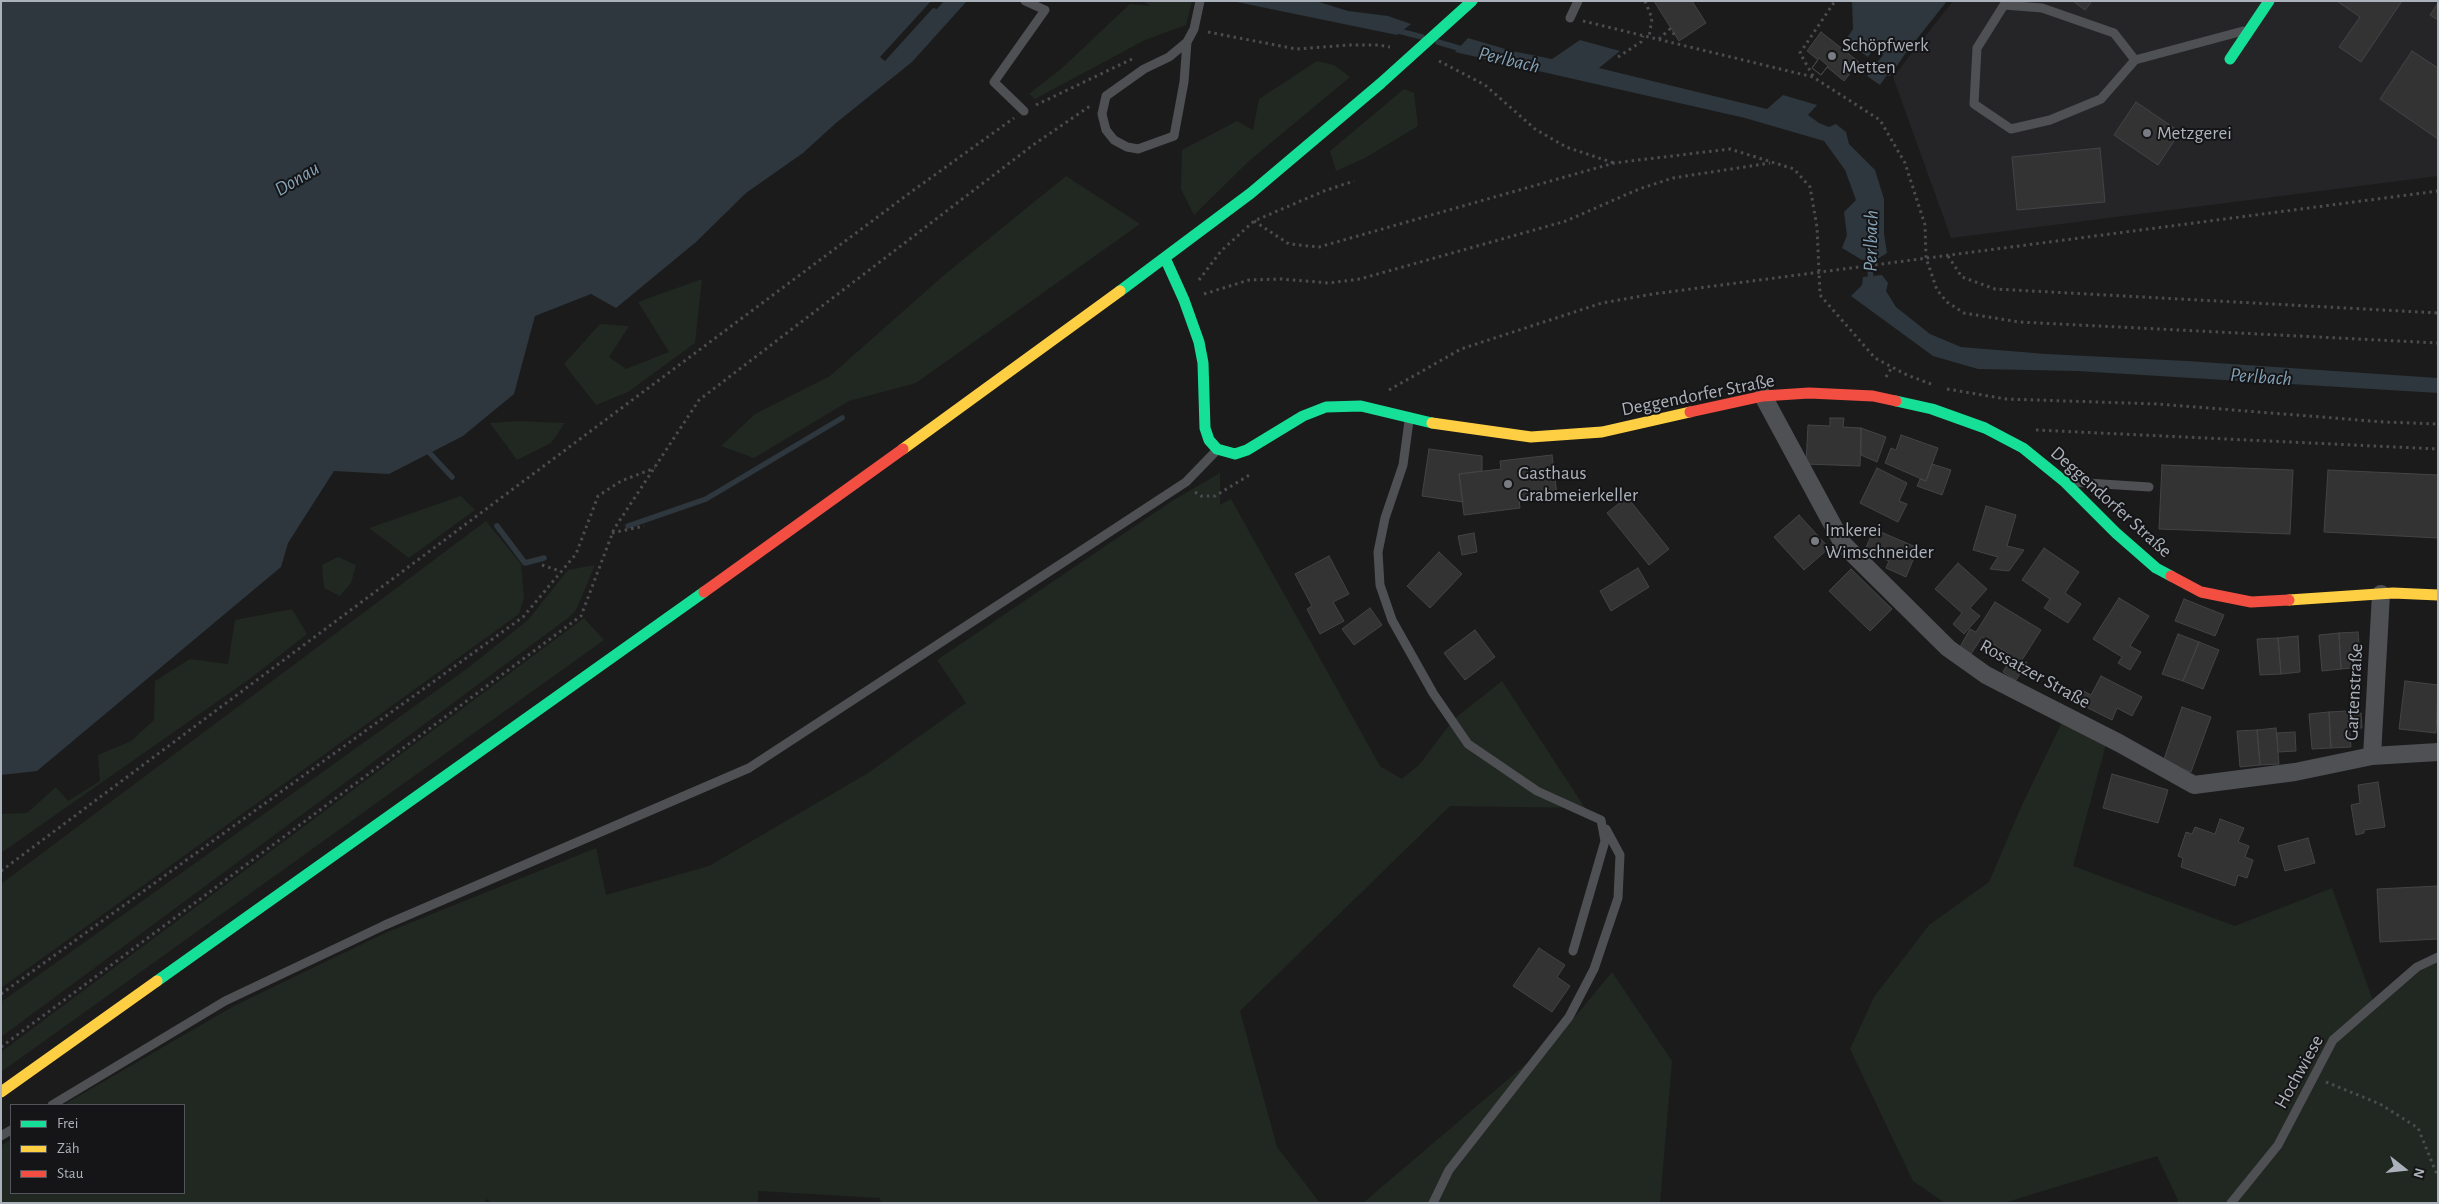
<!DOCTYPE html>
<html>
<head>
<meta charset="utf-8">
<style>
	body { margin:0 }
	#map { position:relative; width:2439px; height:1204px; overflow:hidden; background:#1b1b1b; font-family:"Alegreya Sans",sans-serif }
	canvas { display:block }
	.frame { position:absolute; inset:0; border:2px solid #acb2bb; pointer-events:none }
	.legend { position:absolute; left:10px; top:1104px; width:175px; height:90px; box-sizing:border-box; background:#151517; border:1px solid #515459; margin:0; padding:6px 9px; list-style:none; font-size:15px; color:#acb2bb }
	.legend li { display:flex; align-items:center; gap:10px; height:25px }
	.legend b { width:25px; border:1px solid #515459 }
	.north { position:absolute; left:2379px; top:1144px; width:50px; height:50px; -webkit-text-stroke:4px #151517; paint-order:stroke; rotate:106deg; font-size:14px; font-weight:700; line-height:20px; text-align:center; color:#acb2bb }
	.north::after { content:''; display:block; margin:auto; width:18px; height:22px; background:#acb2bb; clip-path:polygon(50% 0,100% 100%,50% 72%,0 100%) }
</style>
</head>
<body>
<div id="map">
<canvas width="2439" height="1204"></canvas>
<div class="frame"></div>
<ul class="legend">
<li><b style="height:6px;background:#16e098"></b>Frei</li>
<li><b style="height:6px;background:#ffcf43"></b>Zäh</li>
<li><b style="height:6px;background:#f24e42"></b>Stau</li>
</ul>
<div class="north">N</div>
</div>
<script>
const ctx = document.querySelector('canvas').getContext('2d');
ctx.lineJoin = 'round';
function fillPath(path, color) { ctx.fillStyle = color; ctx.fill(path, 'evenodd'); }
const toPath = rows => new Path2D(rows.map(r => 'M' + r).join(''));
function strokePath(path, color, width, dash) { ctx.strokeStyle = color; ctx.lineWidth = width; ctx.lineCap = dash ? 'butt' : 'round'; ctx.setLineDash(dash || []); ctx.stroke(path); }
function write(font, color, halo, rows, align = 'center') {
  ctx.font = font + ' "Alegreya Sans",sans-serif'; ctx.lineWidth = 4; ctx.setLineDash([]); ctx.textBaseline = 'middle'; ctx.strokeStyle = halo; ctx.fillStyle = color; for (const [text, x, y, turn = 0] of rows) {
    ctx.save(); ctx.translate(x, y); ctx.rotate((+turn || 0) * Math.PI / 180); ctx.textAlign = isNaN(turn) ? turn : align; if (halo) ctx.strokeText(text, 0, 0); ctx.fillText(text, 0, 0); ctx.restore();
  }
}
fillPath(toPath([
	[1953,1,2438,1,2438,176,1951,238,1893,77]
]), '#252527');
fillPath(toPath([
	[1143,1,1192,1,1186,25,1145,40,1035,99,1029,94,1062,68,1130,4,1150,6],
	[1317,61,1334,65,1350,77,1249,161,1194,215,1181,189,1182,150,1237,121,1253,130,1259,99],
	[1404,89,1414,93,1418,126,1365,158,1336,171,1330,151],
	[1066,176,1140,224,916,383,849,401,754,458,721,446,755,414,830,376,943,276],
	[702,279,695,343,628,392,596,405,564,364,600,324,629,326,609,357,626,369,669,352,638,302],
	[520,421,565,423,551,443,517,460,490,423],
	[1220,473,1220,505,1231,499,1380,766,1402,779,1419,765,1454,719,1502,681,1585,808,1450,806,1240,1011,1277,1147,1320,1203,881,1203,880,1198,758,1191,758,1203,492,1203,487,1199,483,1203,1,1203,1,1146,11,1139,11,1193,184,1193,184,1105,63,1105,234,1006,385,933,596,848,606,895,709,866,868,773,966,703,937,660,1172,501],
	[461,496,475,510,409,558,369,528],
	[486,521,521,564,524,598,519,614,1,988,1,884],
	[338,557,356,565,351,583,340,596,324,588,322,565],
	[595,565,576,610,568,618,1,1037,1,1002,468,668,528,620,568,570],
	[292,609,307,634,251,678,1,853,1,814,27,813,56,787,68,801,100,781,98,755,131,741,154,720,155,681,190,659,228,664,235,620],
	[584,618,604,640,1,1072,1,1052],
	[2065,716,2108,737,2073,866,2235,926,2332,888,2374,1003,2438,957,2438,1203,2176,1203,2178,1200,2157,1156,2004,1203,1945,1203,1913,1181,1850,1049,1874,997,1929,925,1989,882,2021,807],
	[1612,972,1672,1061,1660,1203,1363,1203,1560,1035]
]), '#202821');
fillPath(toPath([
	[1,1,967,1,912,62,836,123,803,153,746,193,696,242,616,308,591,294,535,316,514,394,463,436,389,474,334,471,288,543,281,567,37,771,1,775],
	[1232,1,1316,1,1348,11,1388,16,1411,24,1397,35],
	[1852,1,1947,1,1905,54,1890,76,1887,75,1880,85,1867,76,1883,55,1882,49,1875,47,1868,57,1845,41,1853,29],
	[1468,38,1512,51,1552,59,1580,40,1620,51,1599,68,1767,109,1783,95,1817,105,1808,115,1819,123,1829,127,1836,124,1846,132,1849,144,1875,170,1884,199,1884,234,1887,253,1879,258,1862,260,1842,248,1847,235,1844,212,1856,200,1845,170,1824,141,1745,118,1455,52],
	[1882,275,1888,283,1886,291,1896,307,1930,334,1961,347,2046,354,2187,361,2438,378,2438,393,2077,371,1978,369,1933,356,1851,296,1862,285,1863,277]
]), '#2d373d');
fillPath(toPath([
	[931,1,944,1,937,9,933,8,885,61,880,57]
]), '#1b1b1b');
strokePath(toPath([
	[1395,30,1422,37],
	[1438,42,1465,50],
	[1869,252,1871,283],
	[426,449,452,477],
	[497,526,525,563,544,558],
	[628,526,706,499,842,418]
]), '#2d373d', 5.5);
const building = toPath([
	[1654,1,1692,1,1706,23,1679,41,1654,1],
	[2073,1,2092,1,2085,10,2073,1],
	[2337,1,2402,1,2361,62,2339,47,2360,17,2337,1],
	[2438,3,2438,20,2430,15,2438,3],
	[1821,32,1859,62,1844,81,1827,67,1821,75,1812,68,1818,60,1807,51,1821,32],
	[2412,51,2438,68,2438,139,2380,99,2412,51],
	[1819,58,1828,66,1821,75,1812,68,1819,58],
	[2136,102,2180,132,2158,165,2114,135,2136,102],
	[2100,148,2105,202,2017,210,2012,157,2100,148],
	[1830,418,1844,418,1843,427,1861,428,1860,466,1806,464,1808,425,1830,426,1830,418],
	[1861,428,1886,437,1877,462,1861,455,1861,428],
	[1901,435,1938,448,1926,481,1885,463,1891,448,1896,450,1901,435],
	[1429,449,1482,456,1482,471,1459,474,1463,502,1422,496,1429,449],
	[1552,455,1557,495,1519,499,1520,508,1464,515,1459,474,1501,469,1500,461,1552,455],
	[1932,464,1951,470,1942,495,1917,486,1920,479,1926,481,1932,464],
	[2162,465,2293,470,2290,534,2159,529,2162,465],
	[1877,468,1907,483,1899,501,1907,504,1898,522,1860,503,1877,468],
	[2328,470,2438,475,2438,538,2324,532,2328,470],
	[1627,497,1669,549,1649,565,1607,513,1627,497],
	[1986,506,2016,515,2007,546,2024,550,2009,571,1990,569,1998,557,1973,550,1986,506],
	[1799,515,1829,548,1804,570,1774,537,1799,515],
	[1874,529,1918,548,1906,577,1886,568,1889,561,1865,550,1874,529],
	[1474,533,1477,552,1462,555,1458,536,1474,533],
	[2044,548,2079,572,2065,593,2081,604,2068,623,2044,608,2050,599,2022,580,2044,548],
	[1439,552,1462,574,1430,608,1407,586,1439,552],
	[1329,556,1349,594,1333,602,1344,621,1320,634,1307,609,1312,606,1295,574,1329,556],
	[1958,563,1987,589,1970,608,1980,616,1964,634,1953,624,1962,613,1935,589,1958,563],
	[1638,568,1649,587,1611,611,1600,591,1638,568],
	[1851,569,1892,609,1870,631,1829,591,1851,569],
	[2119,598,2149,616,2130,646,2141,652,2130,670,2118,663,2122,657,2093,639,2119,598],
	[2184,599,2224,615,2215,636,2175,621,2184,599],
	[1995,602,2041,630,2022,660,2027,663,2016,680,2003,672,2012,656,1982,637,1971,654,1960,647,1970,629,1976,632,1995,602],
	[1370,608,1382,625,1354,645,1342,629,1370,608],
	[1475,630,1495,657,1465,680,1444,653,1475,630],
	[2358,632,2361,667,2341,669,2339,633,2358,632],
	[2339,633,2341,669,2322,671,2319,635,2339,633],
	[2178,634,2199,642,2183,681,2162,674,2178,634],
	[2298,636,2300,672,2281,674,2278,638,2298,636],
	[2278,638,2281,674,2260,675,2257,639,2278,638],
	[2199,642,2219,650,2203,689,2183,681,2199,642],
	[2101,676,2142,697,2132,716,2117,708,2112,720,2072,700,2078,688,2091,695,2101,676],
	[2405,681,2438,685,2436,733,2399,729,2405,681],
	[2182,707,2211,717,2191,772,2163,762,2182,707],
	[2348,711,2351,747,2331,748,2329,712,2348,711],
	[2329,712,2331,748,2312,749,2309,714,2329,712],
	[2361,713,2362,728,2349,728,2348,714,2361,713],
	[2276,728,2279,764,2260,765,2257,730,2276,728],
	[2257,730,2260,765,2240,767,2237,731,2257,730],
	[2295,732,2296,751,2278,752,2277,733,2295,732],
	[2112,774,2168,790,2158,823,2103,808,2112,774],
	[2378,782,2385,827,2364,830,2364,833,2356,835,2351,805,2360,803,2358,785,2378,782],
	[2220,819,2244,828,2238,842,2249,846,2245,857,2253,860,2247,878,2238,875,2235,886,2181,867,2183,858,2178,856,2186,832,2192,834,2195,827,2215,834,2220,819],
	[2308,838,2315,863,2285,871,2278,846,2308,838],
	[2438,886,2438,939,2380,942,2377,889,2438,886],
	[1539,948,1565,965,1557,977,1570,986,1552,1012,1513,986,1539,948]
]);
fillPath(building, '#333');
strokePath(building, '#434447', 1);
strokePath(toPath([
	[1645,1,1652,18,1649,37],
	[1583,21,1813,77,1880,120,1905,163,1925,225,1926,258,1937,290,1947,302,1964,313,2019,322,2438,343],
	[1208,32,1296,49,1348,45,1379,45,1390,47],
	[1659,39,1670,29,1676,37],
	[1618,57,1641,42,1643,36],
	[1439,61,1485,85,1535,129,1566,147,1614,163],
	[1813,76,1800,53,1835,1],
	[1036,105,1132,59],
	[1254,221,1289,244,1319,247,1614,163,1730,149,1794,169,1810,187,1817,227,1820,295,1875,358,1907,375,1931,384],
	[1948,256,1962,277,1995,289,2438,313],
	[1199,280,1221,251,1254,221,1324,191,1354,181],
	[1204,294,1249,280,1281,279,1329,283,1360,279,1566,221,1639,189,1673,178,1770,163],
	[1886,377,1892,367],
	[1947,389,2006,399,2158,404,2384,422,2438,424],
	[1389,390,1461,349,1602,303,1653,294,2438,191],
	[2036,430,2438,449],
	[1195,492,1201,496,1215,496,1251,474],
	[612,533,644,526],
	[542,565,560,571],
	[1,871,911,192,1014,118],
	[1,994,523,617,576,554,598,496,621,481,655,468],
	[1,1047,581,616,614,529,699,400,1033,145,1090,106],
	[2326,1082,2380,1104,2418,1128,2438,1177]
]), '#4b4c4f', 3, [2.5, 4]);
strokePath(toPath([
	[1570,18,1578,1],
	[1187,42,1184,82,1174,136,1138,149,1127,147,1114,140,1106,130,1102,114,1106,96,1144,69,1169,57,1187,42,1194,29,1200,1],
	[2135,60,2114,33,2042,8,2004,5,1977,48,1974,104,2011,129,2050,120,2101,99,2135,60,2243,31],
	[1024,111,994,82,1045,10,1025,1],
	[1409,421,1403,465,1385,518,1378,552,1380,585,1392,620,1433,693,1468,744,1537,791,1601,820,1605,841,1573,951],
	[2072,482,2149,487],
	[52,1105,225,1001,385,925,749,768,1186,482,1217,450],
	[1,1136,11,1130],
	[1433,1203,1449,1170,1569,1017,1594,969,1618,898,1620,855,1606,829],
	[2231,1203,2278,1145,2333,1040,2417,967,2438,957]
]), '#4f5054', 9);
strokePath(toPath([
	[1763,396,1843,544,1948,648,1986,675,2017,691,2119,743,2194,785,2295,772,2372,756,2438,752],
	[2372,756,2381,594]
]), '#4f5054', 18);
strokePath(toPath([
	[2230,59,2269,1],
	[1165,258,1184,300,1199,342,1203,363,1205,428,1209,440,1217,449,1235,454,1247,450,1303,416,1326,407,1361,406,1432,423],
	[1120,291,1251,193,1380,84],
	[1896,401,1932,409,1985,428,2023,448,2065,482,2116,533,2156,568,2171,576],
	[157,981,704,592]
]), '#16e098', 11);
strokePath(toPath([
	[1432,423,1531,437,1602,432,1690,412],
	[903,449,1120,291],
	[2289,600,2393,593,2438,595],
	[1,1092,157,981]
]), '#ffcf43', 11);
strokePath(toPath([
	[1690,412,1763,396,1809,393,1873,396,1896,401],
	[2171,576,2201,592,2251,602,2289,600],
	[704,592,903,449]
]), '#f24e42', 11);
strokePath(toPath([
	[1380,84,1472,1]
]), '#16e098', 11);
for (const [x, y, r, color] of [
	[1832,56,5,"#797d83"],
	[2147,133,5,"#797d83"],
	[1508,484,5,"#797d83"],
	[1815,541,5,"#797d83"]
]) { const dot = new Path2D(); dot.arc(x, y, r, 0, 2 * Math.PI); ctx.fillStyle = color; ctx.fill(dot); strokePath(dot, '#151517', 2); }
write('19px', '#acb2bb', '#151517', [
	["Schöpfwerk",1842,45],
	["Metten",1842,67],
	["Metzgerei",2157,133],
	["Gasthaus",1518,473],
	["Grabmeierkeller",1518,495],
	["Imkerei",1825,530],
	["Wimschneider",1825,552]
], 'left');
write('19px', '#acb2bb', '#151517', [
	["Deggendorfer Straße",1698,395,-11],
	["Deggendorfer Straße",2111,502,42],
	["Rossatzer Straße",2035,674,29],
	["Gartenstraße",2354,692,-87],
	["Hochwiese",2299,1072,-61]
]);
write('italic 20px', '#84a2b6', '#151517', [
	["Perlbach",1509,60,13],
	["Donau",297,179,-31],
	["Perlbach",1871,241,-89],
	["Perlbach",2261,377,4]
]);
</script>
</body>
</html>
